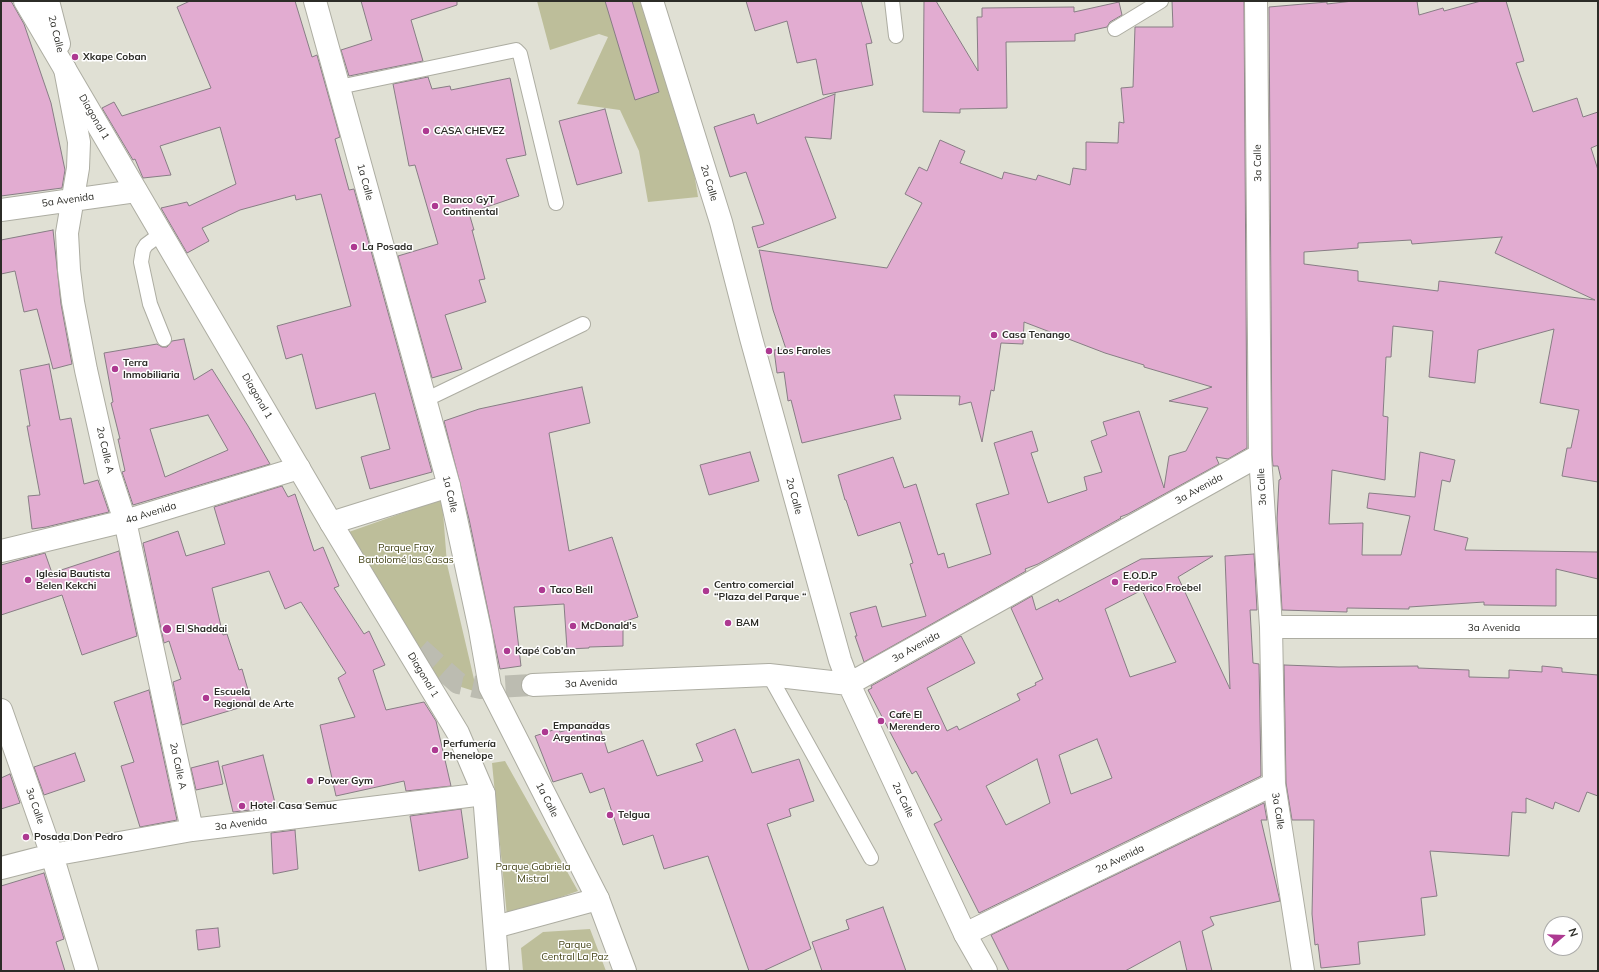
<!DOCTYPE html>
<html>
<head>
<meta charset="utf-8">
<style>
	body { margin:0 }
	#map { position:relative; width:1599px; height:972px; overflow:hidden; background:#e0e0d4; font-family:Mulish,sans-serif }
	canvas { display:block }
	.frame { position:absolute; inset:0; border:2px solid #2c2c27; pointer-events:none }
	.north { position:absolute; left:1543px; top:916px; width:40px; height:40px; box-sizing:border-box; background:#fff; border:1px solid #ababa9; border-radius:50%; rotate:71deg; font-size:11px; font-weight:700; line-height:16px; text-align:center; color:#2c2c27 }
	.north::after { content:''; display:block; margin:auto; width:14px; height:18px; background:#ad3991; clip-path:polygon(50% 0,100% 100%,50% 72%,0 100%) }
</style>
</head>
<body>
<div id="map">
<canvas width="1599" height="972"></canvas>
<div class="frame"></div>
<div class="north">N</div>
</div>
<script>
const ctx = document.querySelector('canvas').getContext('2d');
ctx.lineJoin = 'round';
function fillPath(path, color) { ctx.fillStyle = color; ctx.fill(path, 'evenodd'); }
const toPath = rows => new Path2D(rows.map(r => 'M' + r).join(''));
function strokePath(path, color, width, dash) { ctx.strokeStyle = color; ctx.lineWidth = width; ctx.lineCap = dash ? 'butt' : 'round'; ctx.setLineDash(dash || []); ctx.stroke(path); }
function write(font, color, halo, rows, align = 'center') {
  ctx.font = font + ' Mulish,sans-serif'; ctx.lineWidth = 3; ctx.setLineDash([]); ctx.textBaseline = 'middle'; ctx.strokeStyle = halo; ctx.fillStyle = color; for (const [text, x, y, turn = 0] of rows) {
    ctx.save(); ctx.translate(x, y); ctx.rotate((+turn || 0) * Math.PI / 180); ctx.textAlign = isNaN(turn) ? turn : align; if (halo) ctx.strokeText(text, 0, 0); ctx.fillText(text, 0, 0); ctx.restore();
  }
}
fillPath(toPath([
	[537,1,642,1,691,154,698,197,648,202,639,151,620,110,577,104,608,37,599,34,550,50],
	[442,499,447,564,477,692,436,679,346,533],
	[505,761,578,891,507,916,492,763],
	[590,929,606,971,523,971,521,948,543,932]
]), '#bdbe9a');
const building = toPath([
	[1,1,11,1,24,24,51,103,65,170,62,188,1,196,1,1],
	[190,1,295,1,312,57,317,55,340,137,335,139,349,190,354,189,432,472,370,489,361,457,390,449,375,393,316,409,302,354,286,359,277,326,351,306,321,194,296,200,295,195,240,210,202,228,209,241,187,253,161,208,187,202,189,206,236,184,220,127,160,146,171,175,143,178,135,159,133,160,102,108,114,102,122,116,211,88,177,7,190,1],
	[361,1,457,1,457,5,411,20,423,61,349,76,341,50,372,40,361,1],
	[605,1,632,1,659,92,635,100,605,1],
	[746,1,861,1,872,43,866,44,873,85,823,95,816,59,797,63,787,21,755,31,746,1],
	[924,1,936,1,978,71,977,17,982,17,982,8,1074,7,1074,12,1119,2,1122,15,1110,22,1107,27,1075,34,1075,41,1006,42,1007,108,960,109,960,113,923,112,924,1],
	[1172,1,1244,1,1247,448,1228,459,1216,457,1219,464,1128,514,1120,517,1121,518,1038,564,1025,569,1026,571,864,662,855,636,857,636,850,613,876,606,882,627,926,616,910,564,913,563,900,522,858,536,846,500,845,500,838,475,893,457,904,488,916,484,938,555,944,553,948,568,991,554,976,504,1009,494,994,443,1032,431,1038,451,1031,453,1048,503,1087,490,1084,477,1102,472,1091,441,1107,435,1103,422,1139,411,1164,488,1169,456,1186,451,1208,408,1169,401,1212,387,1144,367,1144,365,1105,353,1024,322,1023,344,1001,343,994,391,991,390,982,442,971,402,959,405,960,396,894,395,901,419,802,443,791,400,788,401,784,372,777,373,774,350,786,349,773,310,759,250,887,268,922,203,905,194,919,167,927,171,940,140,965,151,960,163,1002,179,1004,172,1036,180,1038,175,1070,185,1073,168,1086,170,1086,142,1118,143,1119,122,1124,123,1121,88,1133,87,1135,27,1173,27,1172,1],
	[1353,1,1417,1,1419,15,1443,8,1444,11,1481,1,1506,1,1524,61,1516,63,1533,112,1577,98,1583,117,1598,112,1598,145,1591,148,1598,170,1598,482,1562,476,1567,448,1571,448,1579,410,1540,403,1554,329,1478,350,1475,383,1429,377,1433,331,1393,326,1391,357,1386,357,1383,416,1388,417,1385,480,1332,470,1329,524,1363,523,1362,555,1401,555,1410,516,1367,508,1369,493,1415,497,1420,452,1455,460,1450,482,1442,480,1434,530,1468,538,1465,550,1598,552,1598,579,1556,569,1556,606,1484,605,1484,602,1409,607,1409,609,1347,608,1347,612,1282,610,1277,519,1279,480,1281,479,1278,466,1273,466,1272,455,1269,7,1327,2,1327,4,1353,1],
	[1502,237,1495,253,1595,300,1439,281,1438,291,1358,281,1358,271,1304,264,1304,252,1358,248,1358,243,1411,240,1412,244,1502,237],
	[428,77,432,89,450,86,451,90,510,78,526,155,506,159,519,196,469,213,474,230,472,230,485,279,479,280,486,302,445,315,462,369,432,378,398,256,438,244,415,165,409,166,393,84,428,77],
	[835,94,831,139,805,137,836,218,758,248,752,227,764,224,746,172,730,177,714,127,754,114,757,124,835,94],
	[605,109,622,173,577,185,559,121,605,109],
	[53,230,61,304,72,364,53,369,37,309,24,312,15,271,1,274,1,240,53,230],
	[184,339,194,380,212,369,248,426,270,464,133,505,122,472,125,471,118,439,120,439,111,403,113,402,104,353,157,344,162,347,167,347,172,341,184,339],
	[208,415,228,450,165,477,150,429,208,415],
	[49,364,60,420,71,418,84,484,98,480,109,512,46,527,32,529,28,496,40,495,27,426,30,426,20,370,49,364],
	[582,387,590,423,549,433,569,551,612,537,638,617,623,622,623,646,589,647,589,648,567,649,564,604,514,607,521,666,500,669,469,519,444,421,479,409,582,387],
	[750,452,759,481,709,495,700,465,750,452],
	[282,486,288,497,295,494,314,551,323,547,339,586,334,588,364,634,369,631,385,665,373,670,386,710,424,702,436,721,451,786,406,791,404,781,336,796,320,725,355,717,338,678,346,673,301,602,285,609,269,571,212,588,223,635,227,634,239,670,242,669,252,704,182,725,173,682,181,679,169,641,164,643,143,543,178,531,186,556,225,544,214,507,282,486],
	[119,551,137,636,82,655,62,595,1,615,1,565,45,553,52,573,119,551],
	[1254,554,1257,610,1250,610,1253,663,1259,664,1261,776,979,913,934,824,942,820,916,771,912,774,868,690,872,688,871,686,961,636,975,663,927,688,947,731,957,726,959,730,1020,700,1017,694,1036,685,1035,683,1043,679,1011,608,1032,596,1036,610,1058,599,1059,602,1141,559,1213,556,1178,577,1230,689,1225,556,1254,554],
	[1142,590,1176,662,1130,677,1105,609,1142,590],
	[1097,739,1112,778,1071,794,1059,755,1097,739],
	[1037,759,1050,803,1006,825,986,786,1037,759],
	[1284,665,1339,667,1418,666,1418,668,1469,670,1469,677,1509,678,1509,670,1542,672,1542,666,1562,668,1562,672,1598,675,1598,796,1587,792,1579,812,1555,802,1553,809,1526,798,1526,813,1512,812,1509,856,1430,851,1437,896,1421,898,1425,935,1358,942,1360,964,1321,968,1318,944,1315,945,1312,914,1314,820,1292,820,1286,783,1284,665],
	[149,690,177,820,140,827,121,766,134,762,114,702,149,690],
	[598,721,608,753,643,740,657,776,703,761,696,744,735,729,752,773,799,759,814,801,789,809,791,816,767,824,811,949,763,971,749,971,708,856,664,869,653,835,623,845,604,788,590,793,582,773,553,782,535,736,559,728,560,732,598,721],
	[75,753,85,781,44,795,34,767,75,753],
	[263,755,276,807,233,812,222,766,263,755],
	[218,761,223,784,196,790,191,768,218,761],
	[10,774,20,803,1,809,1,778,10,774],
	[1264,803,1267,820,1261,820,1280,901,1210,917,1214,925,1202,931,1212,971,1187,971,1180,941,1125,971,1009,971,991,935,1264,803],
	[461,809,468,858,419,871,410,816,461,809],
	[295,830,298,869,273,874,271,833,295,830],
	[44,873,64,939,56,942,65,971,1,971,1,886,44,873],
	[883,907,906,971,822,971,812,942,849,929,846,920,883,907],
	[218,928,220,947,198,950,196,930,218,928]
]);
fillPath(building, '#e2acd1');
strokePath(building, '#877d84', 1);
strokePath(toPath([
	[420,649,458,683,481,688,533,685]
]), '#bcbcb1', 22, [22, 11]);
const lane = toPath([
	[892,1,896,36],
	[1115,29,1161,1],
	[339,87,516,50,520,54,556,203],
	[162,233,146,245,143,250,141,262,150,304,164,339],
	[425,400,583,324],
	[769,675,871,858]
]);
const street = toPath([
	[65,69,79,142,78,168,67,233,69,270,73,302,86,370,109,472,125,521,192,830],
	[1,210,136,191],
	[1260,455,1271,627,1274,784,1303,971],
	[331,523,449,486],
	[1,551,125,521,299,468],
	[1271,627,1598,627],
	[1,710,52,855,87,971],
	[1,868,52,855,192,830,484,794],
	[495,927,598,899],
	[965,934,1274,784]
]);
const secondary = toPath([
	[25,1,331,523,458,733,484,794,498,971],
	[48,1,59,44],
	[315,1,449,486,480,630,490,687,598,899,625,971],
	[652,1,721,222,751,338,840,660,849,684,965,934,986,971],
	[533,685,769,675,849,684,1260,455,1256,1]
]);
strokePath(lane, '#adada2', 16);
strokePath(street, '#adada2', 24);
strokePath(secondary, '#adada2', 24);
strokePath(lane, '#fff', 14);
strokePath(street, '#fff', 22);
strokePath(secondary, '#fff', 22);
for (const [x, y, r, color] of [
	[75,57,4,"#ad3991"],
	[426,131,4,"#ad3991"],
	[435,206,4,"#ad3991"],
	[354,247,4,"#ad3991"],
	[994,335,4,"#ad3991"],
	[769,351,4,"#ad3991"],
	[115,369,4,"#ad3991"],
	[28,580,4,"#ad3991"],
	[1115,582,4,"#ad3991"],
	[542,590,4,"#ad3991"],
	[706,591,4,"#ad3991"],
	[728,623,4,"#ad3991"],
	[573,626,4,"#ad3991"],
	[167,629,5,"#ad3991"],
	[507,651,4,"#ad3991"],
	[206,698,4,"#ad3991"],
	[881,721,4,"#ad3991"],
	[545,732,4,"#ad3991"],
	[435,750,4,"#ad3991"],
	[310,781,4,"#ad3991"],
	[242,806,4,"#ad3991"],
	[610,815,4,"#ad3991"],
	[26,837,4,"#ad3991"]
]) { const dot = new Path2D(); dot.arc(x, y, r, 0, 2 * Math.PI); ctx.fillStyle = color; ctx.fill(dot); strokePath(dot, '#fff', 1.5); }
write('10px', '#2c2c27', '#fff', [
	["2a Calle",56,34,76],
	["Diagonal 1",94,117,60],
	["3a Calle",1258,163,-91],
	["1a Calle",365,182,75],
	["2a Calle",709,183,73],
	["5a Avenida",68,200,-8],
	["Diagonal 1",257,396,60],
	["2a Calle A",105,450,77],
	["3a Calle",1262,487,-93],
	["3a Avenida",1199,489,-29],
	["1a Calle",450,494,77],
	["2a Calle",794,496,75],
	["4a Avenida",151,513,-17],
	["3a Avenida",1494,628],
	["3a Avenida",916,647,-29],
	["Diagonal 1",423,675,59],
	["3a Avenida",591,683,-3],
	["2a Calle A",178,766,78],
	["1a Calle",547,800,63],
	["2a Calle",903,800,65],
	["3a Calle",35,806,71],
	["3a Calle",1278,811,81],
	["3a Avenida",241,824,-7],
	["2a Avenida",1120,859,-26]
]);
write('bold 10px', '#2c2c27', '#fff', [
	["Xkape Coban",83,57],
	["CASA CHEVEZ",434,131],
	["Banco GyT",443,200],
	["Continental",443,212],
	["La Posada",362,247],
	["Casa Tenango",1002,335],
	["Los Faroles",777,351],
	["Terra",123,363],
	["Inmobiliaria",123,375],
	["Iglesia Bautista",36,574],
	["Belen Kekchi",36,586],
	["E.O.D.P",1123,576],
	["Federico Froebel",1123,588],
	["Centro comercial",714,585],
	["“Plaza del Parque “",714,597],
	["Taco Bell",550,590],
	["BAM",736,623],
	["McDonald's",581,626],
	["El Shaddai",176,629],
	["Kapé Cob'an",515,651],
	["Escuela",214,692],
	["Regional de Arte",214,704],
	["Cafe El",889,715],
	["Merendero",889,727],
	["Empanadas",553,726],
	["Argentinas",553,738],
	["Perfumería",443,744],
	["Phenelope",443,756],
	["Power Gym",318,781],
	["Hotel Casa Semuc",250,806],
	["Telgua",618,815],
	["Posada Don Pedro",34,837]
], 'left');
write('10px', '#414113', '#fff', [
	["Parque Fray",406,548],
	["Bartolomé las Casas",406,560],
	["Parque Gabriela",533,867],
	["Mistral",533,879],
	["Parque",575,945],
	["Central La Paz",575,957]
]);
</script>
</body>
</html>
